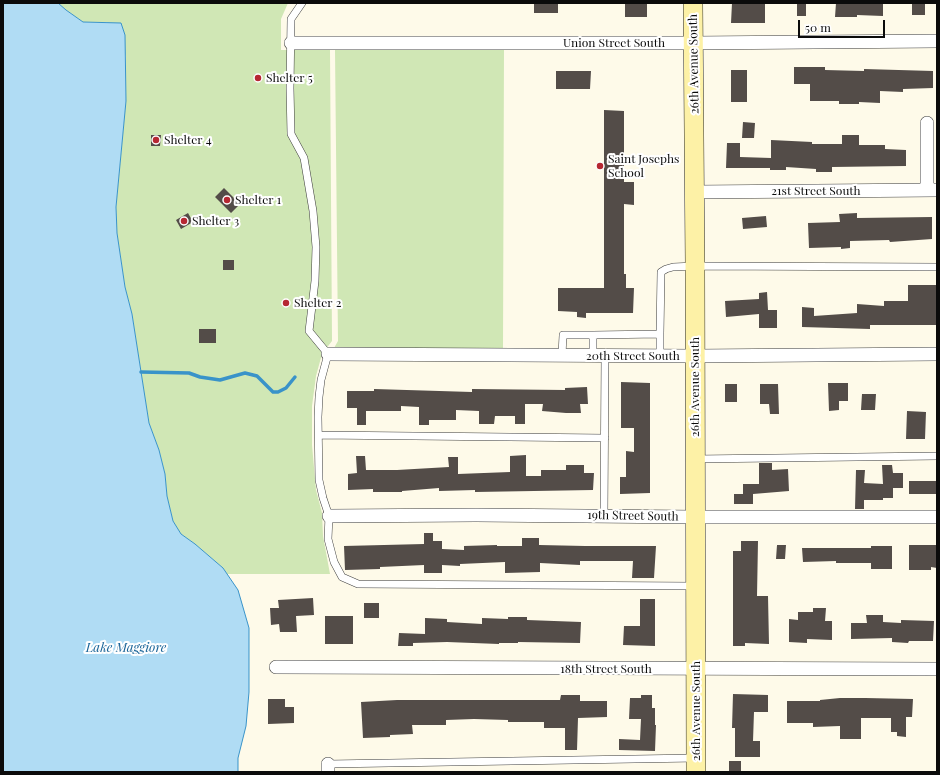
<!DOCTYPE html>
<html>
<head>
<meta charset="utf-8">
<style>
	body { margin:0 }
	#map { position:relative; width:940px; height:775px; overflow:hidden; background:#fefae9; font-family:"Playfair Display",serif }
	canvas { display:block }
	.frame { position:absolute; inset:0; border:4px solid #0b0b0b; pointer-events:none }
	.scale { position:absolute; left:798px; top:20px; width:87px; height:18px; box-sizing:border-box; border:2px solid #0b0b0b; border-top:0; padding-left:5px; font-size:12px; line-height:14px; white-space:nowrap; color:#0b0b0b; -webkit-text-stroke:3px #fff; paint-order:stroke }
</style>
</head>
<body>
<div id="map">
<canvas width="940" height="775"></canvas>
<div class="frame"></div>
<div class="scale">50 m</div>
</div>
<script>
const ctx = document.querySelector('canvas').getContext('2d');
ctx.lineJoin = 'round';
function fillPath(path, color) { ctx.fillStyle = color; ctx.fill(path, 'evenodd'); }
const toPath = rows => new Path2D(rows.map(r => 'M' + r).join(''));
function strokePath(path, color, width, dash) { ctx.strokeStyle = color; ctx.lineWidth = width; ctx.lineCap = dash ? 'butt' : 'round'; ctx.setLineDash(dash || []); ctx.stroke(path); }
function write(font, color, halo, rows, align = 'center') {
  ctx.font = font + ' "Playfair Display",serif'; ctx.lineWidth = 4; ctx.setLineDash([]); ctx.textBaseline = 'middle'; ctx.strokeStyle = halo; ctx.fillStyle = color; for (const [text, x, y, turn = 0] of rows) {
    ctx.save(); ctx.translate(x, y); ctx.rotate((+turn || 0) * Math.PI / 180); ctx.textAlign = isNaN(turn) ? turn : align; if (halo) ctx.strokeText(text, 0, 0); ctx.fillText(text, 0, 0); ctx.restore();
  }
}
fillPath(toPath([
	[58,3,288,3,281,19,281,50,330,50,332,341,322,354,316,376,312,406,312,445,316,490,322,513,323,536,330,574,227,574,223,568,195,544,181,534,173,521,167,496,165,474,159,450,149,423,132,314,125,287,117,233,116,207,126,101,126,56,107,22,83,22,66,10],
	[504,47,503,349,334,348,338,341,335,50,333,48]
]), '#d0e7b5');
const water = toPath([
	[3,3,58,3,66,10,83,22,121,23,125,35,126,101,116,207,117,233,125,287,132,314,149,423,159,450,165,474,167,496,173,521,181,534,195,544,223,568,238,590,249,628,249,692,246,726,238,758,238,772,3,772,3,3]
]);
fillPath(water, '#b0dcf4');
strokePath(water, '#3993c9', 1);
strokePath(toPath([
	[141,372,189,373,200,377,220,380,245,373,257,376,273,392,278,392,286,388,295,377]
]), '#3993c9', 3.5);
fillPath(toPath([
	[534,3,558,3,558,13,534,13],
	[625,3,647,3,647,17,625,17],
	[732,3,765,3,765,23,731,23],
	[797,3,806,3,806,16,797,16],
	[836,3,883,3,883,16,857,15,857,17,835,17],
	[912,3,925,3,925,15,912,15],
	[794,67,825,67,825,70,864,71,864,69,933,71,933,88,903,89,903,92,880,91,880,103,859,102,859,104,839,104,839,101,810,101,810,84,794,84],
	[731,70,747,70,747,102,731,102],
	[556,71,591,71,590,89,556,89],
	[604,110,624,111,624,182,634,182,634,205,624,204,624,274,626,274,626,288,634,288,633,313,586,313,586,318,577,317,577,312,558,311,558,288,604,288],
	[743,122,755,123,754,138,742,138],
	[151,135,161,135,160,146,151,146],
	[842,135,859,135,859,145,885,145,885,149,906,150,906,166,832,167,832,172,816,172,816,169,786,167,786,170,770,170,770,168,726,168,727,143,740,143,740,157,771,158,771,140,812,142,812,144,842,144],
	[224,188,240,204,231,213,215,197],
	[188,213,193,222,181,229,176,220],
	[857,213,857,218,932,217,932,239,890,242,889,240,850,241,850,248,841,249,841,247,809,248,808,223,840,222,839,214],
	[766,216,767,227,743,229,742,218],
	[223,260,234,260,234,270,223,270],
	[908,285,937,285,937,325,870,325,870,329,802,327,802,307,814,308,814,316,857,313,857,304,884,306,884,301,908,301],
	[767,292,768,310,777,310,777,328,759,328,759,314,726,317,725,301,759,299,759,293],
	[199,329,216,329,216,343,199,343],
	[621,382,650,383,650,493,620,494,620,477,626,477,626,451,634,452,634,428,621,428],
	[828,383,848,383,848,401,839,401,839,410,829,411],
	[725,384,737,384,737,402,725,402],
	[760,384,778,384,779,414,770,414,769,404,760,404],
	[587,387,588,404,580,404,581,413,566,413,542,411,543,404,525,404,525,424,515,424,515,416,495,416,494,424,479,424,479,411,456,410,456,420,429,420,429,425,419,425,419,407,401,406,401,411,366,411,366,425,357,425,357,408,347,408,347,391,374,391,374,389,472,392,472,389,565,390,565,388],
	[862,394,876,394,875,410,861,410],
	[907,411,926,412,925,439,906,439],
	[526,455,526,476,541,476,541,470,566,470,566,465,584,465,584,473,594,473,593,490,475,492,475,490,439,491,439,488,402,491,402,492,373,492,373,489,348,490,348,474,357,473,356,456,365,456,366,470,397,470,449,467,448,457,458,457,458,474,510,472,510,456],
	[759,463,772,463,772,470,788,469,789,491,753,494,753,504,734,504,734,494,743,494,743,484,759,484],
	[882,465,892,465,893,473,903,473,903,488,893,488,893,498,883,498,883,500,864,500,864,509,855,509,856,470,865,470,864,483,883,484],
	[909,481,937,481,937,494,909,494],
	[424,533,433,533,433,541,442,541,442,549,464,550,464,546,497,545,497,546,522,546,522,538,539,538,539,545,585,546,656,546,654,578,632,578,633,561,580,561,580,565,540,563,540,572,505,573,505,562,460,564,460,566,442,565,442,573,424,573,424,565,380,567,380,569,345,570,344,546,424,544],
	[741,541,758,541,757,596,768,596,769,644,745,643,745,646,733,646,733,551,741,551],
	[777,545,786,545,785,559,776,559],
	[909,545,937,545,937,568,931,567,931,570,909,570],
	[871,546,892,546,892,569,871,569,871,563,836,563,836,561,803,562,802,548,871,548],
	[313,598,314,615,296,616,297,632,280,632,279,624,271,625,270,608,279,608,278,600],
	[640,599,655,599,655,646,623,645,624,626,640,626],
	[364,603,379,603,379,618,364,618],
	[813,608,826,608,825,621,832,621,832,640,807,639,807,643,789,642,789,619,798,620,798,612,813,612],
	[866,615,883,615,883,622,901,623,901,620,934,621,933,641,909,641,908,643,892,642,892,638,851,639,851,623,867,623],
	[325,616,353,616,353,644,325,644],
	[508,617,527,617,527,620,581,622,580,643,518,642,518,643,499,643,499,644,447,642,413,643,413,646,398,646,399,633,425,634,425,618,447,619,447,622,482,624,482,618,508,619],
	[733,694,768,695,768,712,754,712,753,741,760,741,760,757,735,757,735,728,732,728],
	[561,695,580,695,580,701,607,701,607,717,578,718,577,750,565,750,565,728,544,728,544,722,508,722,508,720,474,719,446,720,446,725,412,725,413,734,390,735,390,737,363,738,361,702,397,700,560,700],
	[641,695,652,695,652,708,655,708,655,725,656,725,655,751,619,750,619,739,640,740,641,719,629,719,630,698,641,698],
	[840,698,865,698,913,699,912,717,906,717,906,737,897,736,897,732,891,732,891,718,861,718,861,739,840,739,840,726,813,727,813,723,787,723,787,701,820,701,820,700],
	[268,699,285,699,285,707,294,707,294,723,268,724],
	[729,761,741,761,741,772,729,772]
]), '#534c48');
const lane = toPath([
	[302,3,291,19,290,88,291,134,304,158,313,211,316,247,315,281,309,331,328,354,321,380,319,397,318,417,319,480,323,498,329,516,328,539,334,562,342,577,358,584,694,586],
	[660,334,660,356],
	[562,355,563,335,593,335],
	[593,356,593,335,660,334,661,272,666,269,673,267,695,266,937,267],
	[319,435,605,438],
	[695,459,937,456],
	[604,516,605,356],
	[328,764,696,758]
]);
const street = toPath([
	[291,43,693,43,937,41],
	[927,190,927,123],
	[694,192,937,190],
	[328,354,695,356,937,354],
	[329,516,476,515,695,517,937,517],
	[276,667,937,669],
	[328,772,328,764]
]);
const secondary = toPath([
	[693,3,695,266,696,772]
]);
strokePath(lane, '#3e3e3e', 8);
strokePath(street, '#3e3e3e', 14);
strokePath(secondary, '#2d2d2d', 20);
strokePath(lane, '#fff', 7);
strokePath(street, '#fff', 13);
strokePath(secondary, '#fdf1a6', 19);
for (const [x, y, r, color] of [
	[258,78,4,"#b62732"],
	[156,140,4,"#b62732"],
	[600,166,4,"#b62732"],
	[227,200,4,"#b62732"],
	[184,221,4,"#b62732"],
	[286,303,4,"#b62732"]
]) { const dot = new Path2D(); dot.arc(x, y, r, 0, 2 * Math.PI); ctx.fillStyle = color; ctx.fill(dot); strokePath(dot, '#fff', 1.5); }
write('12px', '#0b0b0b', '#fff', [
	["Union Street South",614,43],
	["26th Avenue South",694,64,-91],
	["21st Street South",816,191],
	["20th Street South",633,356],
	["26th Avenue South",695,387,-90],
	["19th Street South",633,516,1],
	["18th Street South",606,669],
	["26th Avenue South",696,711,-90]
]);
write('12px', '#0b0b0b', '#fff', [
	["Shelter 5",266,78],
	["Shelter 4",164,140],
	["Saint Josephs",608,159],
	["School",608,173],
	["Shelter 1",235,200],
	["Shelter 3",192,221],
	["Shelter 2",294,303]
], 'left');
write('italic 13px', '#196498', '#fff', [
	["Lake Maggiore",126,648]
]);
</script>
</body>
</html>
